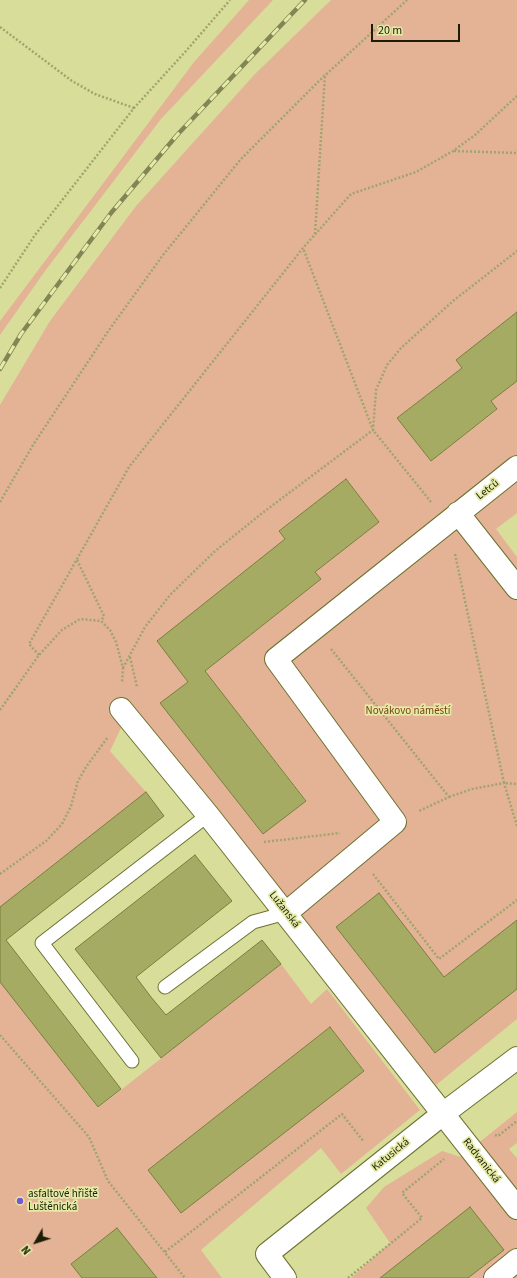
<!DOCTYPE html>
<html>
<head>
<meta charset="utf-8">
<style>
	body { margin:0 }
	#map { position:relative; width:517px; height:1278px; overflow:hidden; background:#d8de9a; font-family:"Source Sans 3",sans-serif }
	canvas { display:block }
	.north { position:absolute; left:16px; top:1222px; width:40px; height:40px; -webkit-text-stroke:3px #e5eba7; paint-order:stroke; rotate:231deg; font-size:11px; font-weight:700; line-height:16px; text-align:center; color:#1c1d03 }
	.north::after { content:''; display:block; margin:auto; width:14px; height:18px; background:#1c1d03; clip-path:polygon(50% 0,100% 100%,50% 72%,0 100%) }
	.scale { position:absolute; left:371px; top:24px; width:89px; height:18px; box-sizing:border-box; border:2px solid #1c1d03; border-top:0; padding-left:5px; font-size:12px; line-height:14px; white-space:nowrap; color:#1c1d03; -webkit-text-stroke:3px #e5eba7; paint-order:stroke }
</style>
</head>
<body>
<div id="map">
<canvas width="517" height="1278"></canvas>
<div class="north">N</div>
<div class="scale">20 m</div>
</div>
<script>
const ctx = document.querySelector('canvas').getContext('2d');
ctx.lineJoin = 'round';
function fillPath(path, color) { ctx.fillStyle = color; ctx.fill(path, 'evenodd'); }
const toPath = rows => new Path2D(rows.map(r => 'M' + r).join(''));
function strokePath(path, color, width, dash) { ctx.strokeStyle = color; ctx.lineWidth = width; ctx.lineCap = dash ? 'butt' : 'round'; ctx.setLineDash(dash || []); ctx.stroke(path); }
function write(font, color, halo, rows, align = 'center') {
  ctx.font = font + ' "Source Sans 3",sans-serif'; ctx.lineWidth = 3.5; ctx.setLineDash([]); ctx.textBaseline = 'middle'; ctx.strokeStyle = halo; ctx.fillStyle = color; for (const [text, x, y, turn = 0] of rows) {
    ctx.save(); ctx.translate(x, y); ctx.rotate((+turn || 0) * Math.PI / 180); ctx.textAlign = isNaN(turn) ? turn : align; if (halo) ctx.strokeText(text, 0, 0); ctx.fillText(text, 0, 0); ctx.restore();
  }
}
fillPath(toPath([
	[249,0,273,0,161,119,45,271,0,335,0,321,194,62],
	[331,0,517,0,517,312,456,360,462,368,397,418,431,461,497,410,491,401,517,381,517,513,496,529,517,557,517,920,444,977,379,894,336,927,435,1053,517,989,517,1019,436,1085,132,705,110,751,146,792,17,893,0,919,0,405,50,321,136,206,254,75],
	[346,479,379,522,315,572,321,579,205,671,306,800,263,834,160,703,188,682,158,641,285,539,279,531],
	[281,964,311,1004,327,989,420,1110,341,1174,321,1148,201,1250,222,1278,157,1278,117,1228,71,1264,82,1278,0,1278,0,982,98,1108],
	[330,1027,364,1070,181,1213,148,1170],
	[517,1112,517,1143,509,1149,517,1158,517,1278,468,1278,504,1250,470,1207,380,1278,351,1278,390,1243,366,1208,384,1187,442,1151,461,1157]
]), '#e4b396');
const building = toPath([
	[517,312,517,381,491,401,497,409,431,461,397,418,462,368,456,360,517,312],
	[346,479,379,522,315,572,321,579,205,671,306,801,263,834,160,703,188,682,157,641,285,539,279,531,346,479],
	[146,792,164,816,6,940,121,1089,98,1107,0,982,0,907,146,792],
	[195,855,232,901,136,977,151,997,166,1015,262,940,281,964,161,1058,75,949,195,855],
	[379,893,444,977,517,920,517,989,435,1053,336,927,379,893],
	[330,1027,364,1071,181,1213,148,1170,330,1027],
	[470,1207,504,1250,468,1278,380,1278,470,1207],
	[117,1228,157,1278,82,1278,71,1264,117,1228]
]);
fillPath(building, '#a6ab63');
strokePath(building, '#797d3c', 1);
const service = toPath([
	[165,987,253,922,286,913],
	[132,1061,42,943,208,815]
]);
const minor = toPath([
	[458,513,517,588],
	[121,709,208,815,517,1208],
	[286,913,395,822,276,659,517,467],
	[285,1278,267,1254,444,1113,517,1058],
	[495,1278,517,1260]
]);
strokePath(service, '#6d7130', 15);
strokePath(minor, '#6d7130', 24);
strokePath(toPath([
	[0,27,72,81,95,94,134,108],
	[454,151,517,153],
	[315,234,325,74],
	[0,288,35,235,134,108,186,51,230,0],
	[0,502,33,445,109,330,163,255,241,159,319,81,407,0],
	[431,502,373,430,376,390,387,365,401,348,453,301,517,251],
	[455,554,504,783,517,784],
	[77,560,104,616,101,621],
	[331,649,449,797,419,811],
	[39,655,29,644,129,467,303,248,351,194,416,172,453,151,475,135,517,96],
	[130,657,137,687],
	[123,668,145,627,170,595,214,552,261,514,373,430,303,248],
	[0,710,39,655,62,630,80,619,101,621,110,630,116,642,123,668,122,683],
	[449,797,472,789,504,783,517,826],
	[264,842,340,833],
	[0,874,46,841,62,824,71,806,78,781,86,767,108,737],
	[373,874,439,959,517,900],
	[0,1035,89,1137,108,1181,185,1278],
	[495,1135,498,1136,517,1121],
	[165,1252,342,1114,364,1142],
	[348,1278,422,1218,402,1193,444,1159]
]), '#a0a46d', 2.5, [2, 2]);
strokePath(service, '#fff', 13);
strokePath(minor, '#fff', 22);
const rail = toPath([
	[0,369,21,334,111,213,178,134,305,0]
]);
strokePath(rail, '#828655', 4.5);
strokePath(rail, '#e5eba7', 3, [9]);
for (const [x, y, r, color] of [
	[20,1201,4,"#7856d0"]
]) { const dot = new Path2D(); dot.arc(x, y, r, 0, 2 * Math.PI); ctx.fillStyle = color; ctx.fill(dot); strokePath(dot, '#e5eba7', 1.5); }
write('11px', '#1c1d03', '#e5eba7', [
	["Letců",488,490,-38],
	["Lužanská",284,910,52],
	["Katusická",391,1155,-39],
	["Radvanická",481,1161,52]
]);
write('11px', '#7c4013', '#e5eba7', [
	["Novákovo náměstí",408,712]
]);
write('11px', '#1c1d03', '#e5eba7', [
	["asfaltové hřiště",28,1195],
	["Luštěnická",28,1208]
], 'left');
</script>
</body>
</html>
